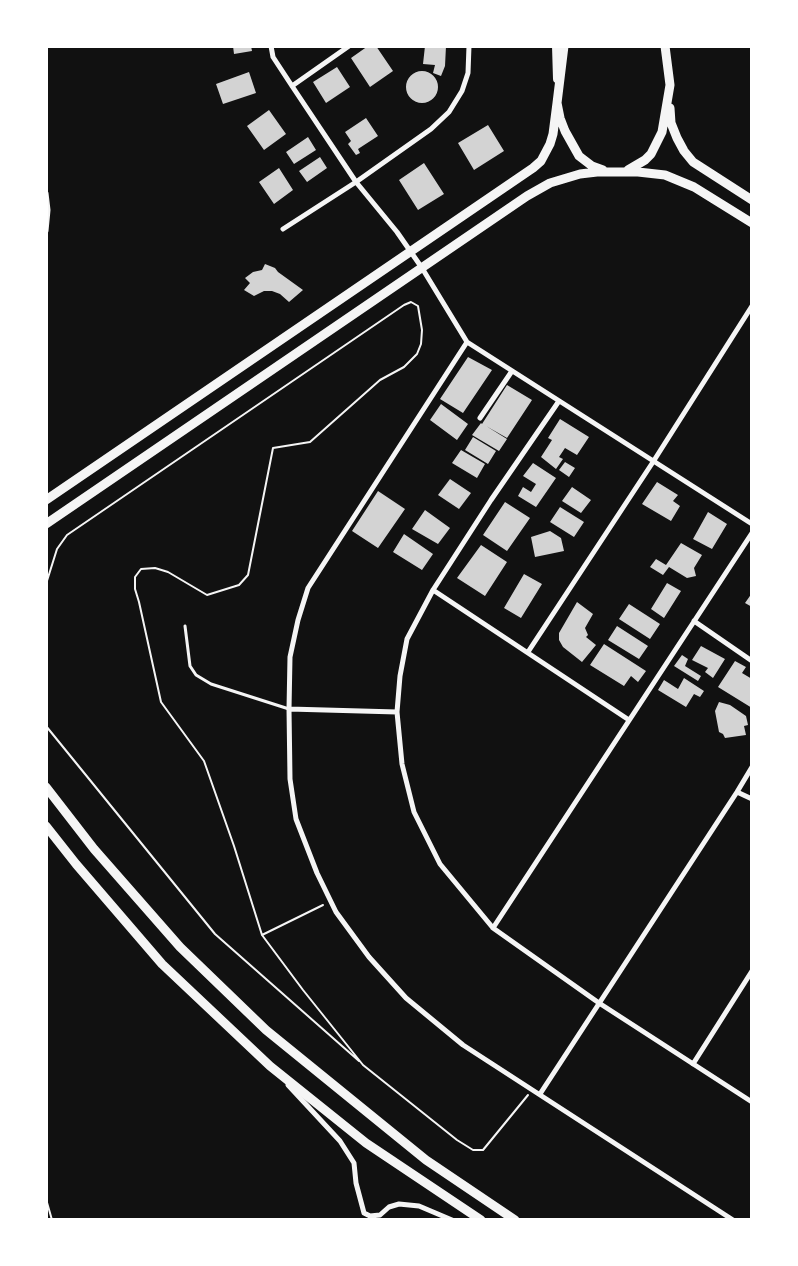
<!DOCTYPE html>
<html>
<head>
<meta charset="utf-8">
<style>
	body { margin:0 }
	#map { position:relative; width:798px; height:1266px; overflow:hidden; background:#111; font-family:Literata,serif }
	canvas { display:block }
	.frame { position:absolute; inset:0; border:48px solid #fff; pointer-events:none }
</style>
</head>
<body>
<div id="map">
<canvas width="798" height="1266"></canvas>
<div class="frame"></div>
</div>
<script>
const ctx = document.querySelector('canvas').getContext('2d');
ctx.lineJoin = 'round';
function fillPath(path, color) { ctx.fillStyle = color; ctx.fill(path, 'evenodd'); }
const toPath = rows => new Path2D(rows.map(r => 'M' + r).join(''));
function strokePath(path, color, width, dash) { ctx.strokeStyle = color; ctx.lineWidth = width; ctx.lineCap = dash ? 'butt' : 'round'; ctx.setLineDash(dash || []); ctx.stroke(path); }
fillPath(toPath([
	[233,46,251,46,252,51,234,54],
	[368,46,376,46,393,71,370,87,351,58],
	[425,46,446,46,445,66,441,76,433,73,435,65,423,64],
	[337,67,350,87,326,103,313,82],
	'406 87a16 16 0 1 1 32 0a16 16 0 1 1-32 0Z',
	[249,72,256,93,223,104,216,84],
	[269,110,286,134,264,150,247,126],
	[366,118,378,136,358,149,360,153,356,155,348,144,351,141,345,132],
	[488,125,504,151,474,170,458,143],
	[308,137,316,150,294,164,286,152],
	[320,157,327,168,307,182,299,171],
	[424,163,444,194,418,210,399,180],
	[279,168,293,190,274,204,259,182],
	[265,264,275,268,278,272,303,290,289,302,280,294,272,291,264,291,254,296,244,290,250,283,245,278,253,272,262,270],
	[468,357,492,370,463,413,440,399],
	[507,385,532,400,507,438,486,426,507,439,499,451,472,435,481,423,482,424],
	[441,404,468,424,457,440,430,420],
	[560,419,589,437,577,455,565,448,559,457,563,459,556,469,541,457,552,440,548,438],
	[473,437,496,451,488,464,465,450],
	[461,450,485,464,477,478,452,463],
	[565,462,575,468,569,477,559,470],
	[533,463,556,478,536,507,518,496,523,487,531,492,536,484,523,476],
	[450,479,471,493,459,509,438,495],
	[657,482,678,495,673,501,680,506,671,521,642,504],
	[572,487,591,500,581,513,562,501],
	[378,491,405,509,378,548,352,531],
	[505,502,530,518,507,551,483,535],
	[560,507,584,522,574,537,550,522],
	[425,510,450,528,438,544,412,529],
	[708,512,727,524,712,549,693,539],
	[550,531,561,538,564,551,535,557,531,537],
	[404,534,433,554,422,570,393,552],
	[681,543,702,555,694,568,696,576,687,578,669,567,663,575,650,567,656,559,666,565],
	[481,545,507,562,485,596,457,578],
	[524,574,542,584,521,618,504,608],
	[667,583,681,591,664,618,651,609],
	[752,593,752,607,745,603],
	[577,602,593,614,585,628,588,635,586,637,596,645,582,662,563,647,559,640,559,633],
	[629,604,660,624,650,639,619,619],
	[617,626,648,646,639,659,608,640],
	[604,644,646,671,638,682,631,676,624,686,590,665],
	[701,646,725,659,713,678,705,672,708,668,692,660],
	[682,655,688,659,685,666,701,676,698,681,674,666],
	[735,661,746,667,742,673,752,679,752,708,718,687],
	[684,678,704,691,700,697,694,694,686,707,658,690,664,680,678,689],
	[719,702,730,705,746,716,748,725,744,726,746,735,725,738,723,734,719,732,715,711]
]), '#d3d3d3');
strokePath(toPath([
	[46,584,57,549,67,535,404,305,411,302,418,306,422,330,421,344,417,354,404,367,380,380,310,442,273,448,248,575,239,585,207,595,168,572,155,568,141,569,135,577,135,589,139,602,161,702,204,761,234,846,262,935,303,990,363,1065],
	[46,726,215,934,359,1061],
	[262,935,323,905],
	[363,1065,457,1140,473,1150,483,1150,528,1095],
	[46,1199,52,1220]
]), '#f5f5f5', 2);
strokePath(toPath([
	[185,626,190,666,196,675,211,684,289,709]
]), '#f5f5f5', 3);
strokePath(toPath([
	[271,46,273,57,292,86,356,182,397,232,422,268,467,342,752,524],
	[292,86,349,46],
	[46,193,48,210,46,231],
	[283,229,356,182,431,129,449,112,462,91,468,73,469,46],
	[467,342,308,588,298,620,290,657,289,709,290,779,296,819,317,873,336,912,369,957,406,998,463,1045,733,1220],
	[559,401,491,500,433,590,407,639,400,676,397,712,402,764,414,812,440,864,493,928,599,1003,752,1102],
	[480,418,512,371],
	[433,590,629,720],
	[694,621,752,661],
	[528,652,653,462,752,306],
	[289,709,397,712],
	[737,792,752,799],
	[493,928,752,533],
	[693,1064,752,971],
	[288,1085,340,1141,354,1163,356,1183,364,1213,370,1216,380,1215,389,1207,399,1204,419,1206,452,1220],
	[540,1094,737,792,752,767]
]), '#f5f5f5', 5);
strokePath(toPath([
	[556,46,557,79]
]), '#f5f5f5', 8);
strokePath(toPath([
	[564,46,557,103,560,118,565,131,579,156,592,166,603,170],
	[670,108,671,123,677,138,684,151,693,162,752,200],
	[628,170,645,160,651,154,662,132,670,85,665,46],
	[46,500,533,168,541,161,550,144,553,134,557,103],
	[46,524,527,196,550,183,580,174,597,172,638,172,665,175,694,187,752,223],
	[46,787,94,849,180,947,266,1030,426,1160,515,1220],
	[46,826,76,864,162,964,270,1066,366,1143,481,1220]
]), '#f5f5f5', 9);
</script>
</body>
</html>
